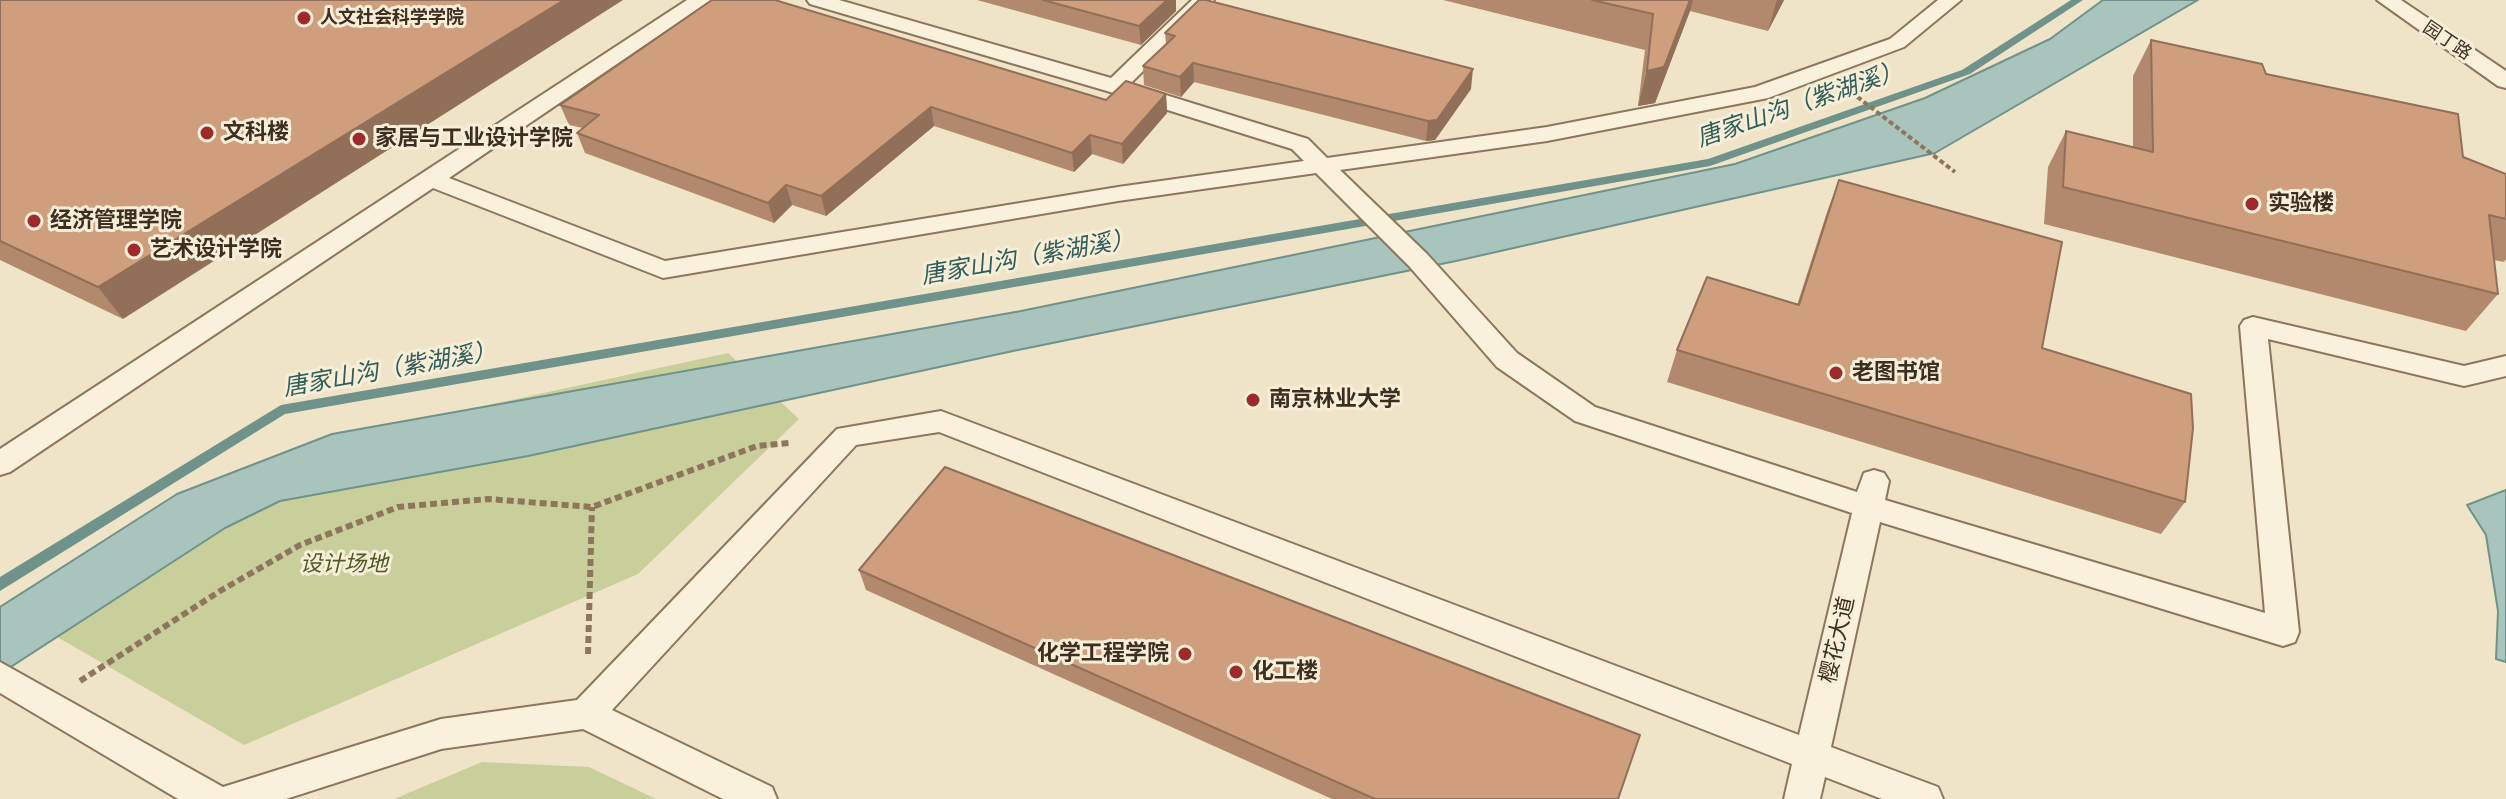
<!DOCTYPE html>
<html>
<head>
<meta charset="utf-8">
<style>
	body { margin:0 }
	canvas { display:block; background:#f0e4c8 }
</style>
</head>
<body>
<canvas width="2506" height="799"></canvas>
<script>
const ctx = document.querySelector('canvas').getContext('2d');
ctx.lineJoin = 'round';
function fillPath(path, color) { ctx.fillStyle = color; ctx.fill(path, 'evenodd'); }
const toPath = rows => new Path2D(rows.map(r => 'M' + r).join(''));
function strokePath(path, color, width, dash) { ctx.strokeStyle = color; ctx.lineWidth = width; ctx.lineCap = dash ? 'butt' : 'round'; ctx.setLineDash(dash || []); ctx.stroke(path); }
function write(font, color, halo, rows, align = 'center') {
  ctx.font = font + ' "PT Serif","Noto Sans SC",serif'; ctx.lineWidth = 6; ctx.setLineDash([]); ctx.textBaseline = 'middle'; ctx.strokeStyle = halo; ctx.fillStyle = color; for (const [text, x, y, turn = 0] of rows) {
    ctx.save(); ctx.translate(x, y); ctx.rotate((+turn || 0) * Math.PI / 180); ctx.textAlign = isNaN(turn) ? turn : align; if (halo) ctx.strokeText(text, 0, 0); ctx.fillText(text, 0, 0); ctx.restore();
  }
}
fillPath(toPath([
	[728,353,799,419,638,574,244,745,7,608,299,446],
	[482,762,589,767,656,799,394,799]
]), '#c9cf9b');
const water = toPath([
	[2103,0,2198,0,1935,153,1456,261,1013,351,528,456,280,501,225,528,0,674,0,607,177,494,332,434,1021,311,1735,164,1925,98,2050,39,2103,0],
	[2506,490,2506,662,2496,659,2498,611,2486,535,2467,505,2506,490]
]);
fillPath(water, '#a9c4bc');
strokePath(water, '#6f938a', 2);
fillPath(toPath([
	[2071,0,2083,0,1970,74,1710,166,285,414,0,591,0,577,281,405,1708,159,1962,70,2071,0]
]), '#6f938a');
const lane = toPath([
	[687,0,711,0,449,178,665,261,1118,187,1304,161,1292,149,1107,91,810,4,807,0,839,0,1111,78,1192,0,1214,0,1130,84,1308,139,1327,158,1547,127,1755,87,1890,39,1938,0,1961,0,1904,47,1768,98,1547,141,1340,170,1427,254,1517,353,1595,407,1857,492,1864,473,1874,470,1884,473,1889,481,1885,500,2265,613,2240,326,2244,320,2253,317,2464,366,2506,356,2506,376,2464,386,2268,339,2299,632,2295,642,2283,646,1880,522,1831,747,1938,787,1943,799,1882,799,1825,777,1820,799,1784,799,1792,764,939,432,856,445,612,710,772,787,777,799,723,799,583,729,441,749,286,799,178,799,0,693,0,662,223,787,441,719,577,700,837,429,941,411,1799,735,1852,513,1575,421,1497,367,1409,266,1316,173,1118,201,663,278,433,188,10,472,0,475,0,449,687,0],
	[2377,0,2401,0,2506,71,2506,88,2498,86,2377,0]
]);
strokePath(lane, '#8d765c', 4);
strokePath(toPath([
	[1851,92,1955,172]
]), '#8d765c', 4, [5, 3]);
strokePath(toPath([
	[588,654,592,507],
	[80,681,220,591,300,545,398,507,488,499,592,507,757,446,789,443]
]), '#8d765c', 6, [7, 4]);
fillPath(lane, '#faf1dc');
fillPath(toPath([
	[0,0,123,319,0,260],
	[977,0,1176,0,1176,11,1141,45],
	[1443,0,1784,0,1768,31,1690,11,1655,103,1638,106,1645,50],
	[1165,33,1471,89,1435,140,1426,141,1194,82,1181,97,1144,85,1143,66,1166,44],
	[2151,40,2266,74,2506,174,2506,259,2504,262,2494,260,2498,294,2466,331,2044,224,2048,167,2066,131,2133,147,2133,76],
	[1166,94,1167,113,1123,164,1092,154,1074,172,934,126,826,216,792,205,774,223,585,153,577,133,583,128,569,125,560,105,1106,100],
	[1839,180,2042,348,2185,502,2161,534,1667,382,1677,350,1797,305,1827,212],
	[859,570,1618,799,1332,799,866,590]
]), '#b2896c');
fillPath(toPath([
	[564,0,623,0,123,319,98,287],
	[1167,0,1176,0,1176,11,1141,45,1139,26],
	[1690,0,1693,0,1690,11,1655,103,1638,106,1647,71],
	[1777,0,1784,0,1768,31],
	[1193,63,1194,82,1181,97,1180,77],
	[1473,69,1471,89,1435,140,1426,141,1428,121],
	[1166,94,1167,113,1123,164,1122,144],
	[931,107,934,126,826,216,821,196],
	[1090,135,1092,154,1074,172,1072,153],
	[786,185,792,205,774,223,768,203]
]), '#916f58');
const building = toPath([
	[0,0,564,0,98,287,0,241,0,0],
	[712,0,775,0,1106,100,1126,81,1166,94,1122,144,1090,135,1072,153,931,107,821,196,786,185,768,203,577,133,599,115,560,105,712,0],
	[1043,0,1167,0,1139,26,1043,0],
	[1199,0,1206,0,1473,69,1437,120,1428,121,1193,63,1180,77,1143,66,1175,36,1165,33,1199,0],
	[1592,0,1690,0,1664,67,1647,71,1653,14,1592,0],
	[2151,40,2262,64,2266,74,2458,114,2463,157,2506,174,2506,219,2489,215,2498,294,2063,187,2066,131,2153,152,2151,40],
	[1839,180,2062,242,2042,348,2191,394,2193,428,2185,502,1677,350,1707,277,1799,305,1839,180],
	[945,467,1640,735,1618,799,1375,799,859,570,945,467]
]);
fillPath(building, '#cf9f7d');
strokePath(building, '#916f58', 2);
for (const [x, y, r, color] of [
	[304,18,8,"#9e2a2b"],
	[207,133,8,"#9e2a2b"],
	[359,139,8,"#9e2a2b"],
	[2252,204,8,"#9e2a2b"],
	[34,221,8,"#9e2a2b"],
	[134,250,8,"#9e2a2b"],
	[1836,373,8,"#9e2a2b"],
	[1253,400,8,"#9e2a2b"],
	[1185,654,8,"#9e2a2b"],
	[1236,672,8,"#9e2a2b"]
]) { const dot = new Path2D(); dot.arc(x, y, r, 0, 2 * Math.PI); ctx.fillStyle = color; ctx.fill(dot); strokePath(dot, '#f7eed8', 3); }
write('bold 18px', '#3d2e20', '#f7eed8', [
	["人文社会科学学院",320,18]
], 'left');
write('18px', '#3d2e20', '#f7eed8', [
	["园丁路",2447,41,34]
]);
write('bold 22px', '#3d2e20', '#f7eed8', [
	["文科楼",223,133],
	["家居与工业设计学院",375,139],
	["实验楼",2268,204],
	["经济管理学院",50,221],
	["艺术设计学院",150,250],
	["老图书馆",1852,373],
	["南京林业大学",1269,400],
	["化学工程学院",1169,654,"right"],
	["化工楼",1252,672]
], 'left');
write('italic 22px', '#4d5a26', '#f7eed8', [
	["设计场地",344,565]
]);
write('22px', '#3d2e20', '#f7eed8', [
	["樱花大道",1838,640,-77]
]);
write('italic 24px', '#2f5d5a', '#f7eed8', [
	["唐家山沟（紫湖溪）",1800,105,-19],
	["唐家山沟（紫湖溪）",1028,258,-10],
	["唐家山沟（紫湖溪）",390,370,-10]
]);
</script>
</body>
</html>
